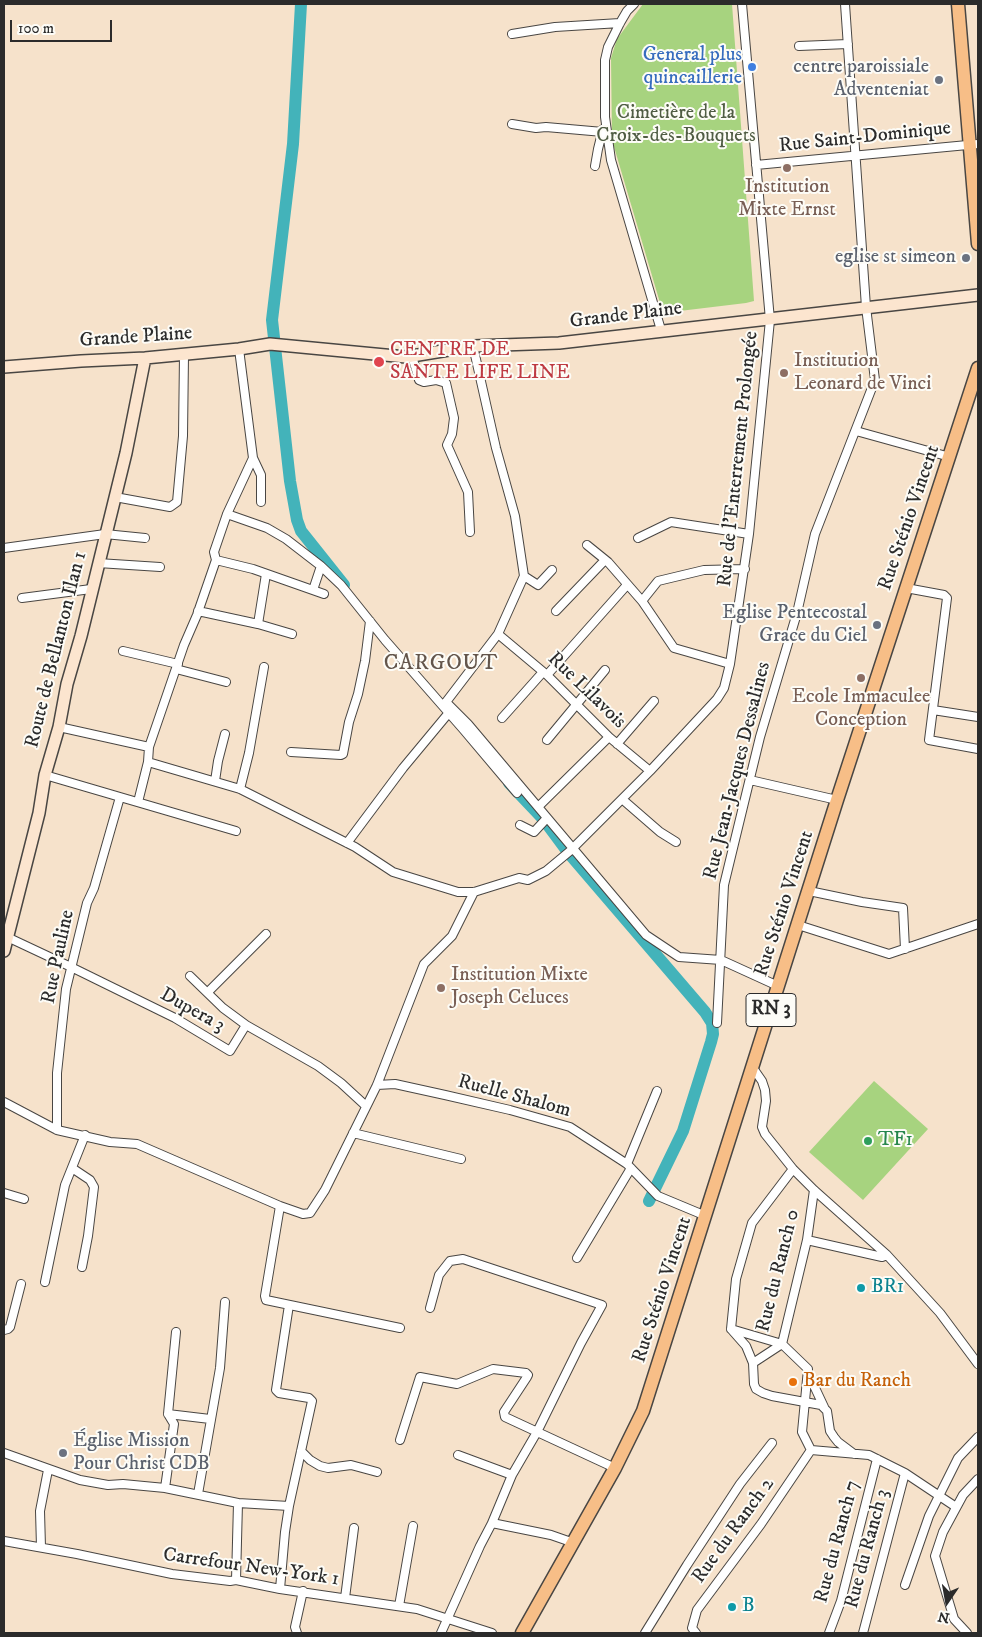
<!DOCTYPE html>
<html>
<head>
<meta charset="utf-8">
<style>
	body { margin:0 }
	#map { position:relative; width:982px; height:1637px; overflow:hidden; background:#f6e2cb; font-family:"IM FELL DW Pica",serif }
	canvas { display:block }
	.frame { position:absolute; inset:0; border:5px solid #2b2b2b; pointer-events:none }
	.north { position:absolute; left:922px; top:1577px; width:50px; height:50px; -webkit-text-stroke:4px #fdfcf7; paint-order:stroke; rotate:192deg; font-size:14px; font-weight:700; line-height:20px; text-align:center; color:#2b2b2b }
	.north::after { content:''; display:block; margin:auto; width:18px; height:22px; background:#2b2b2b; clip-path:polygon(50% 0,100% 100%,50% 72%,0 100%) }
	.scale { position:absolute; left:10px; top:20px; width:102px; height:22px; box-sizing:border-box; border:2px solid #2b2b2b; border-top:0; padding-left:6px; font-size:15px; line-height:18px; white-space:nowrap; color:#2b2b2b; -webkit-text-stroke:4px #fdfcf7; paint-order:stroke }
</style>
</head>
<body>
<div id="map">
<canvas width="982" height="1637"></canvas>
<div class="frame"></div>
<div class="north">N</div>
<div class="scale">100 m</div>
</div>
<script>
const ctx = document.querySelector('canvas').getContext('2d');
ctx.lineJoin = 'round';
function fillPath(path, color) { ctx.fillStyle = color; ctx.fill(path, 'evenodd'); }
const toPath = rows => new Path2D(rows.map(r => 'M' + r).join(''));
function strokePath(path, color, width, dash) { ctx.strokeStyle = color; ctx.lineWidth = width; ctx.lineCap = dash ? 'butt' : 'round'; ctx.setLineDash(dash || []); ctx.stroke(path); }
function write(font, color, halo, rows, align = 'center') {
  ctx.font = font + ' "IM FELL DW Pica",serif'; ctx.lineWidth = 4; ctx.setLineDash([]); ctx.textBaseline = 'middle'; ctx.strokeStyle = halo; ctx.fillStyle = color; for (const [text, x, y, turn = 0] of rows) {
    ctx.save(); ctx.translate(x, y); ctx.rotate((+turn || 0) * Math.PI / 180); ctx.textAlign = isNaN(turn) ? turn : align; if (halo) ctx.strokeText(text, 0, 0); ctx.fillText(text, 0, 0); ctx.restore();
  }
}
fillPath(toPath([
	[643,4,732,4,754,301,746,303,663,313,612,140,611,58,617,39],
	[874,1081,928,1129,863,1200,809,1152]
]), '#a7d37f');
strokePath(toPath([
	[301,4,293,144,272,320,290,481,297,520,301,531,344,585],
	[509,783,544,820,567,851,705,1012,712,1023,713,1034,711,1042,683,1131,649,1201]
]), '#43b3ba', 12);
const street = toPath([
	[634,4,627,11,620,23,608,47,605,60,605,117,611,160,661,330],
	[512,34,555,27,620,23],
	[799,46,848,44],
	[512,124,536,128,546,127,603,132],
	[756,165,978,144],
	[595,166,598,149,603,129],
	[473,346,496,448,515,516,524,576,498,634,446,702,468,724,646,935,679,957,721,960,778,986],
	[412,356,419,380,424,382,436,380,446,383,454,418,452,434,447,445,468,492,470,532],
	[856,431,950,457],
	[253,458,261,475,261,502],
	[115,497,170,507,177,502,183,436,184,355],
	[227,514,267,528,286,539,321,566,341,585,385,640,463,729,517,793],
	[638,538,671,522,749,534],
	[587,545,608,562,642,601,674,648,730,664],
	[4,548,105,534,145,538],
	[216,560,253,569,324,594],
	[98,563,160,567],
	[524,576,538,585,552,570],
	[906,588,944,595,947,598,929,740,978,749],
	[313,590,321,566],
	[22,598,91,589],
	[642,601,658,581,704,570,745,569],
	[198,611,258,624,292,634],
	[556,611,605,560],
	[258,624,266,574],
	[498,634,547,675,609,737,650,771],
	[123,651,178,664],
	[176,669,226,682],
	[547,675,627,585],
	[933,710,978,717],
	[502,718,543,672],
	[59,727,149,747,148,762,240,789,355,847,393,872,458,892,474,892,519,878,528,880,546,871,570,851,650,771,717,699,724,688,730,664,749,534,770,320,742,4],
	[547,740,605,670],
	[617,744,654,701],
	[149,747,184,645,197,615,216,560,214,552,227,514,253,458,239,349],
	[291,752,341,755,343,754,349,722,358,694,365,661,370,621],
	[45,775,236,831],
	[750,780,837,800],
	[215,781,218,761,225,734],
	[240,789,249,753,264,667],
	[622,799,660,832,676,842],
	[138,802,148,762],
	[538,807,609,737],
	[520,825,534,832,547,818],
	[347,843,403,768,452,709],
	[809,891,862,902,903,908,905,949],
	[798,925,889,954,978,924],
	[5,936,71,967,175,1018,230,1051,246,1025,318,1066,341,1083,366,1106],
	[190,976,223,1008,246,1025],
	[208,992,266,934],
	[717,1023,724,885,760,737,797,613,815,534,875,380,866,307,845,4],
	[753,1068,762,1081,765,1090,766,1101,762,1127,765,1134,793,1169,814,1190,887,1255,940,1313,978,1364],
	[377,1085,395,1084,445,1095,510,1110,570,1127,627,1164,658,1196,706,1216],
	[4,1102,57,1130,110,1142,137,1144,280,1206,303,1214,310,1213,325,1190,377,1085,424,964,452,936,474,892],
	[57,1130,57,1073,66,989,87,903,94,888,120,797],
	[353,1133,461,1159],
	[627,1164,657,1091],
	[72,1168,90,1180,94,1187,88,1236,82,1267],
	[793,1169,752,1223,736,1279,731,1329,782,1344,807,1240,814,1190],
	[4,1193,24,1199],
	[280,1206,265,1296,266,1300,400,1328],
	[807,1240,882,1257,887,1255],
	[577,1258,631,1168],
	[45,1282,65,1185,85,1135],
	[430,1308,439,1275,450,1261,463,1259,602,1305,581,1343,537,1432,512,1475],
	[731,1329,746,1346,753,1363,754,1384,756,1389,763,1393,772,1396,821,1405,827,1411,830,1431,834,1437,838,1442,854,1454],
	[4,1330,8,1329,10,1327,21,1284],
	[176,1332,168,1414,210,1419],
	[753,1363,782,1344,808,1369,802,1432,811,1450,869,1455,905,1473,956,1507],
	[809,1375,824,1407],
	[400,1440,420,1377,457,1384,493,1369,526,1373,528,1375,527,1377,504,1412,505,1417,615,1468],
	[301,1451,310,1460,320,1466,328,1468,351,1465,377,1472],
	[4,1453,80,1480,108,1485,123,1484,165,1488,238,1503,236,1580],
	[458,1455,512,1475,492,1523],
	[165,1488,174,1424,168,1414],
	[198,1494,220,1368,225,1302],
	[238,1503,289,1506],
	[4,1541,77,1554,172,1574,230,1581,236,1580,280,1589,417,1609,492,1633],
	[41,1547,40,1511,48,1470],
	[905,1585,929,1516,958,1458,978,1437],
	[280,1589,285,1532,289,1506,312,1401,309,1398,279,1393,276,1390,289,1305],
	[345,1598,354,1528],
	[399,1606,413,1526],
	[297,1633,295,1627,303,1591],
	[441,1633,480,1546,492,1523,551,1535,574,1543],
	[645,1633,687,1565,740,1484,772,1443],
	[696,1633,692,1628,697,1610,761,1524,811,1450],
	[829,1633,841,1601,877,1459],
	[863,1633,905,1473],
	[967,1633,954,1619,935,1556,943,1532,963,1495,978,1479]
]);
const secondary = toPath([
	[4,367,81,361,145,358,239,349,270,344,406,357,473,346,559,343,978,295],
	[4,951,39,813,45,775,59,727,67,684,81,636,126,453,145,358]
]);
const primary = toPath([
	[958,4,978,244],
	[522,1633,615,1468,643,1411,837,800,978,368]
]);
strokePath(street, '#494643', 10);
strokePath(secondary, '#494643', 14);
strokePath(primary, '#494643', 15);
strokePath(street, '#fff', 8);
strokePath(secondary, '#fce5cf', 11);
strokePath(primary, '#f7be87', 12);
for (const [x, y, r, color] of [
	[752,67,5,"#3f7fe0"],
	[939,80,5,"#6b7280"],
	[787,168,5,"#8d6e63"],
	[966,258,5,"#6b7280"],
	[379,362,6,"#e0444e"],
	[784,373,5,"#8d6e63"],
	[877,625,5,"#6b7280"],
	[861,678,5,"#8d6e63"],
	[441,988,5,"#8d6e63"],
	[868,1141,5,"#2e9e5b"],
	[861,1288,5,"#0f9aa8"],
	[793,1382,5,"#e8710a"],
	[63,1453,5,"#6b7280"],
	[732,1607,5,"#0f9aa8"]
]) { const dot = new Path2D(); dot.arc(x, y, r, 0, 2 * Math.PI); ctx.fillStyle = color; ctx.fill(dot); strokePath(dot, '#fdfcf7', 2); }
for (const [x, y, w] of [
	[771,1010,50]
]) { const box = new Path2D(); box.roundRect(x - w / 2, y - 16.5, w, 33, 4); ctx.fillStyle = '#fdfcf7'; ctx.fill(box); strokePath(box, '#2b2b2b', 1); }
write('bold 19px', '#2b2b2b', null, [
	["RN 3",771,1010]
]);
write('20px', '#366cbe', '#fdfcf7', [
	["General plus",742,56],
	["quincaillerie",742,79]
], 'right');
write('20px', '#5b616d', '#fdfcf7', [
	["centre paroissiale",929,68],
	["Adventeniat",929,91],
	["eglise st simeon",956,258],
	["Eglise Pentecostal",867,614],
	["Grace du Ciel",867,637],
	["Église Mission",73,1442,"left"],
	["Pour Christ CDB",73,1465,"left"]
], 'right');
write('20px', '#505d44', '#fdfcf7', [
	["Cimetière de la",676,114],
	["Croix-des-Bouquets",676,137]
]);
write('20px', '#2b2b2b', '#fdfcf7', [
	["Rue Saint-Dominique",865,138,-6],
	["Grande Plaine",626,316,-7],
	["Grande Plaine",136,338,-4],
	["Rue de l'Enterrement Prolongée",739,459,-84],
	["Rue Sténio Vincent",910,518,-71],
	["Route de Bellanton Ilan 1",57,650,-76],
	["Rue Lilavois",586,691,44],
	["Rue Jean-Jacques Dessalines",738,771,-76],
	["Rue Sténio Vincent",785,904,-72],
	["Rue Pauline",59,957,-78],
	["Dupera 3",192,1011,29],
	["Ruelle Shalom",514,1097,15],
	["Rue du Ranch 0",779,1271,-76],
	["Rue Sténio Vincent",663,1290,-72],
	["Rue du Ranch 2",734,1531,-54],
	["Rue du Ranch 7",838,1542,-75],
	["Rue du Ranch 3",868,1549,-75],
	["Carrefour New-York 1",251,1568,8]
]);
write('20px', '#785e54', '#fdfcf7', [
	["Institution",787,188],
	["Mixte Ernst",787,211],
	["Institution",794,362,"left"],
	["Leonard de Vinci",794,385,"left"],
	["Ecole Immaculee",861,698],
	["Conception",861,721],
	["Institution Mixte",451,976,"left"],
	["Joseph Celuces",451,999,"left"]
]);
write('20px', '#be3a42', '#fdfcf7', [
	["CENTRE DE",390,351],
	["SANTE LIFE LINE",390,374]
], 'left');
write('20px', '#27864d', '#fdfcf7', [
	["TF1",878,1141]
], 'left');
write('20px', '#0d838f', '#fdfcf7', [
	["BR1",871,1288],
	["B",742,1607]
], 'left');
write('20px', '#c56008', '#fdfcf7', [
	["Bar du Ranch",803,1382]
], 'left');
ctx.letterSpacing = '1px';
write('22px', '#63554b', '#fdfcf7', [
	["CARGOUT",441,664]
]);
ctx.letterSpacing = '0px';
</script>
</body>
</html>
